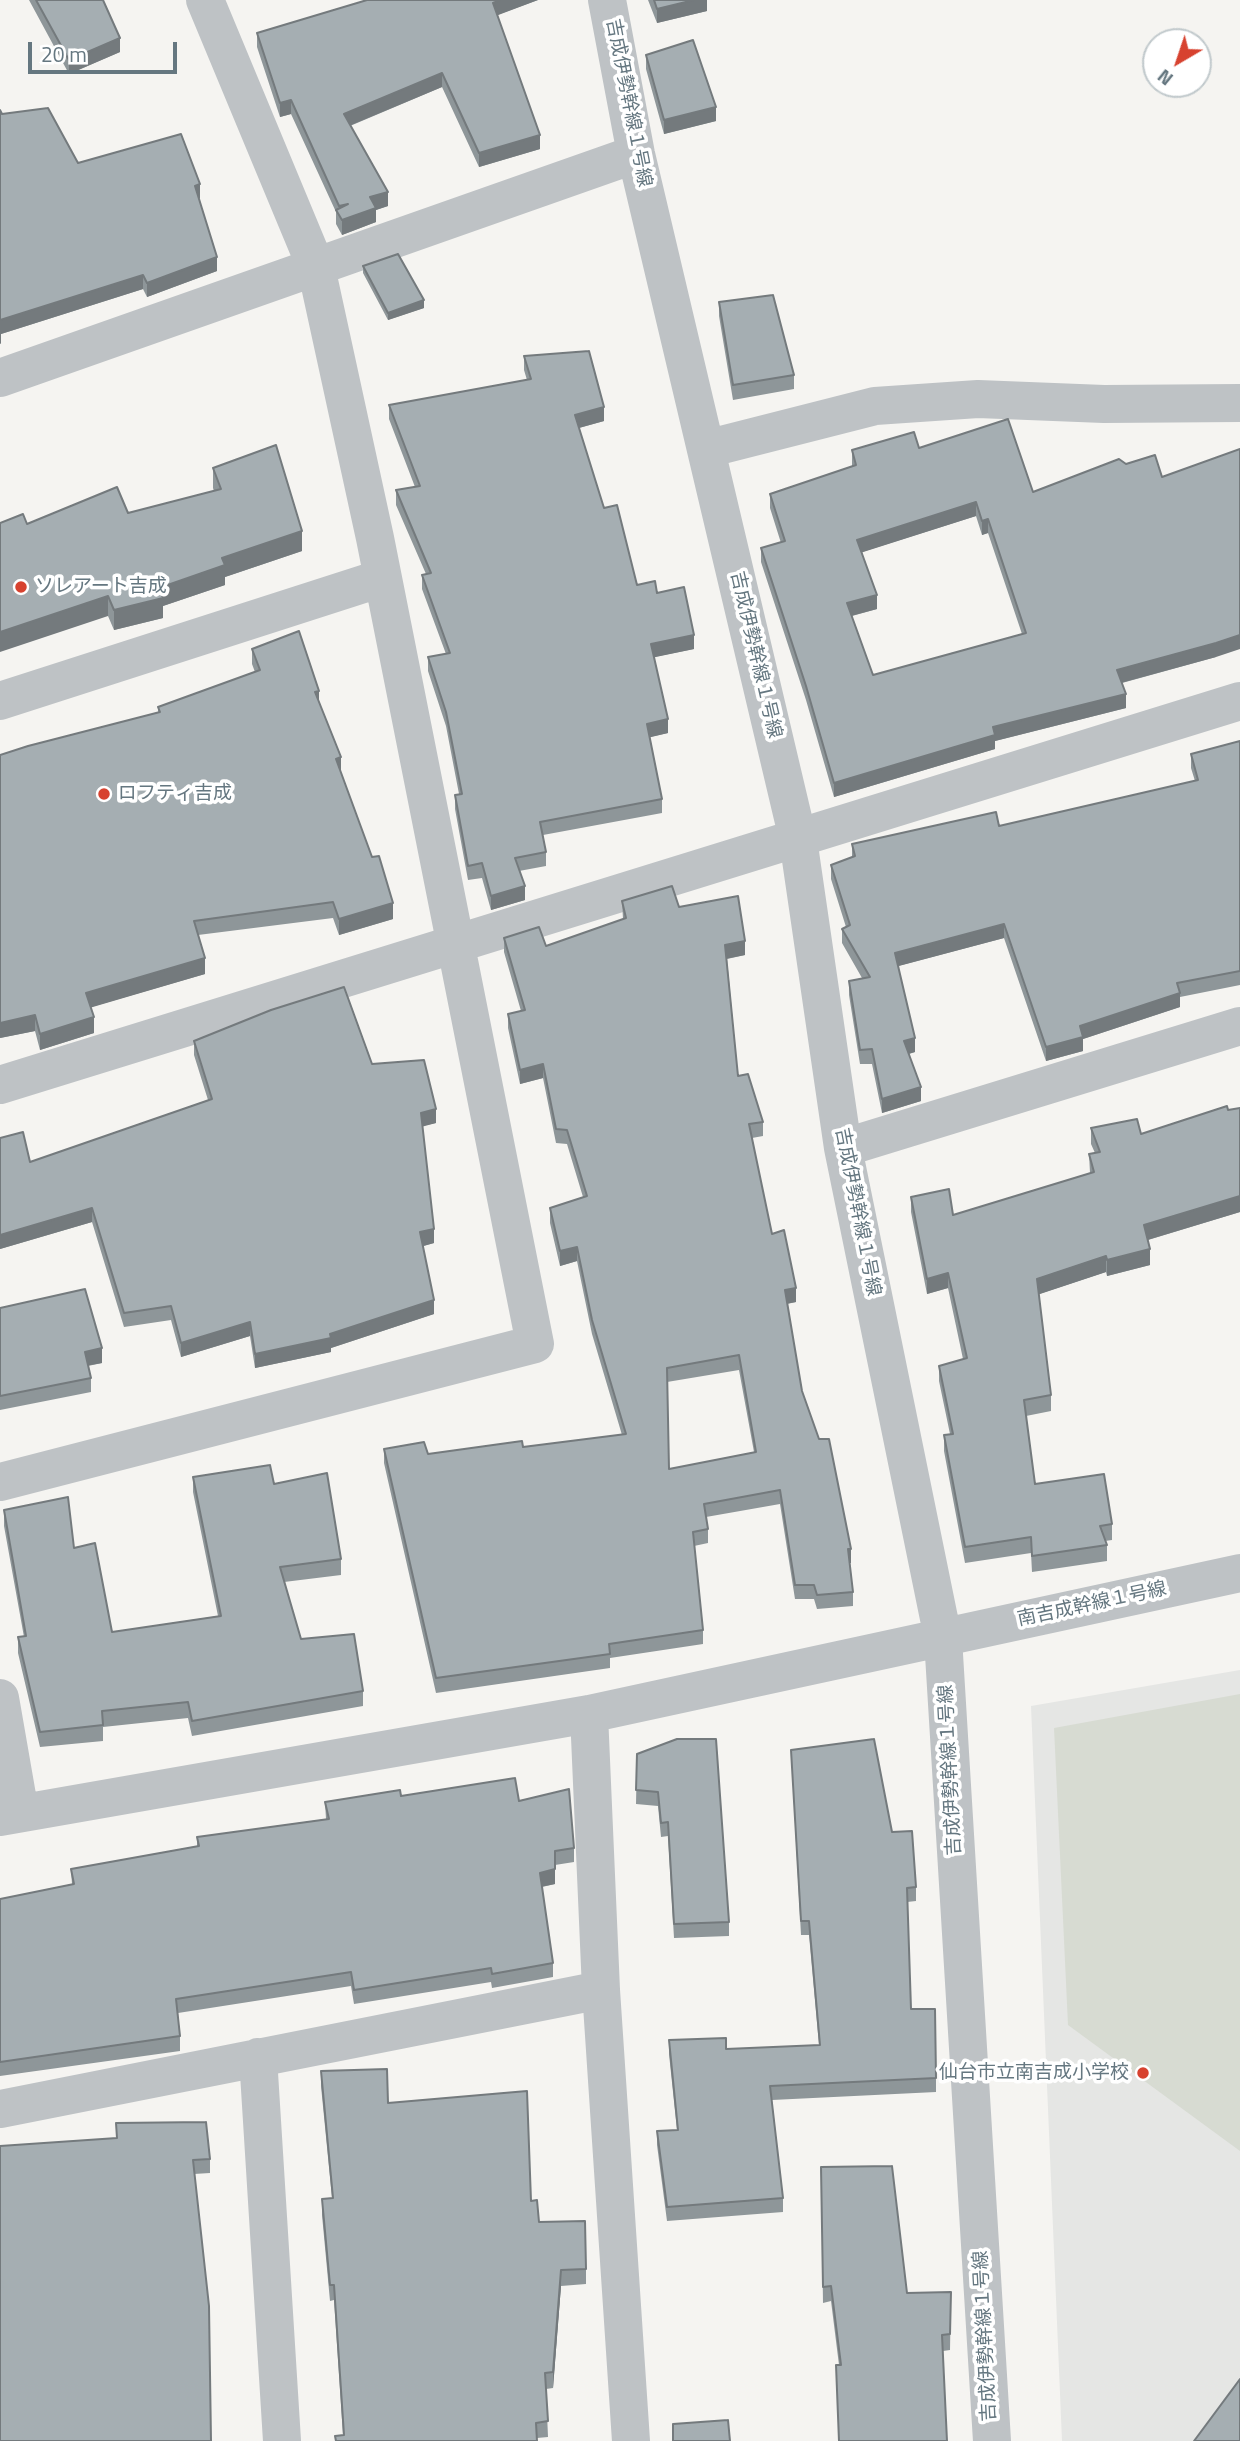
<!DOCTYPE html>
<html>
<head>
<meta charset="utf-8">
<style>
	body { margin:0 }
	#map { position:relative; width:1240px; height:2441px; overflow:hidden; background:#f5f4f1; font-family:"Titillium Web",sans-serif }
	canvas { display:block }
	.north { position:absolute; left:1142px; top:28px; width:70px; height:70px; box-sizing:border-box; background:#fff; border:2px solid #c1c9cc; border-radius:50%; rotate:219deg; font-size:19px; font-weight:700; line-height:28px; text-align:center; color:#657780 }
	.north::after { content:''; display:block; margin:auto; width:24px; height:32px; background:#d7422f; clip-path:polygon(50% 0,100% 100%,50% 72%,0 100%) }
	.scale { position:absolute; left:28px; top:42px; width:149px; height:32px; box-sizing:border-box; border:4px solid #657780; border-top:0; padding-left:9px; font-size:21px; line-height:24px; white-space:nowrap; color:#657780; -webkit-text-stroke:5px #fff; paint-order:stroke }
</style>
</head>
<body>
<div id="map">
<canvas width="1240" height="2441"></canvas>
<div class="north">N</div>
<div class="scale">20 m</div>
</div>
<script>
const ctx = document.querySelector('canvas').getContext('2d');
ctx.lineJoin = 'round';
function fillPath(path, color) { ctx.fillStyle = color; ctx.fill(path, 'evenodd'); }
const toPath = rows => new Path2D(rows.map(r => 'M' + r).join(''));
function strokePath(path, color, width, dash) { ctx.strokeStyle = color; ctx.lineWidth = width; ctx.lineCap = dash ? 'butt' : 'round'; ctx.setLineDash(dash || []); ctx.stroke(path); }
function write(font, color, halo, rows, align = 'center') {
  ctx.font = font + ' "Titillium Web","Noto Sans JP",sans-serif'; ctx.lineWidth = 7; ctx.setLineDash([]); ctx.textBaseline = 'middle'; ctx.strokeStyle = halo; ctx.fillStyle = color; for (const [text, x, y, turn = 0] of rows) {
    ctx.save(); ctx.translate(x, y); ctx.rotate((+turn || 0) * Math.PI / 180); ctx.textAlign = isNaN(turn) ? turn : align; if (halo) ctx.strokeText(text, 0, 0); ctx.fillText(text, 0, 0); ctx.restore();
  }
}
fillPath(toPath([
	[1240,1670,1240,2441,1062,2441,1031,1706]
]), '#e5e6e4');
fillPath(toPath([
	[1240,1694,1240,2151,1068,2025,1054,1728]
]), '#d7dbd2');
strokePath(toPath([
	[607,0,636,154,798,839,843,1148,943,1638,992,2441],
	[0,378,636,154],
	[706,449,875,406,978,399,1104,404,1240,403],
	[0,701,382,578],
	[0,1085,1240,701],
	[843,1148,1240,1026],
	[0,1482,535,1344,375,538,316,267,205,0],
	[0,1698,20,1813],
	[589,1714,601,1990,631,2441],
	[0,1817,589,1714,1240,1573],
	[258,2057,282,2441],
	[0,2109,601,1990]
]), '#bec2c5', 38);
fillPath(toPath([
	[29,0,103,0,120,52,69,74],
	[367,0,538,0,497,15,540,149,479,167,442,87,350,126,388,206,376,210,376,222,342,235,336,224,336,212,291,114,280,117,257,47,257,33],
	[648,0,707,0,707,11,657,23],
	[646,55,716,121,664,134,646,69],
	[0,110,2,114,78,163,200,198,199,199,217,271,147,297,143,289,1,334,1,343,0,344],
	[363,266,424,308,388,320,363,273],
	[719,302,794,375,794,389,733,400,719,316],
	[524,356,604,421,579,428,604,508,637,585,657,593,694,649,654,657,668,733,650,737,662,799,662,813,543,835,546,852,546,866,519,871,525,900,491,910,482,878,468,880,455,809,455,795,459,794,446,726,428,671,428,657,446,654,422,589,422,575,426,574,396,505,396,490,415,487,389,419,389,405,527,380,524,370],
	[919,448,1033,492,1216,657,1122,683,1126,708,995,741,995,749,834,797,806,700,761,562,761,548,781,543,770,508,770,494,852,466,852,450],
	[976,516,982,535,988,533,1022,634,873,675,852,616,877,609,862,552],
	[213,468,302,551,225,577,225,585,163,606,163,618,114,630,108,616,27,524,128,513,214,491,213,488],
	[252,649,319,703,341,773,393,919,339,935,333,918,198,935,205,974,91,1007,94,1033,40,1050,35,1031,0,1038,158,712,158,707,255,672,252,664],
	[1240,741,1240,985,1180,997,1180,1007,1083,1039,1083,1051,1046,1061,1004,938,898,966,915,1052,909,1054,921,1101,882,1113,872,1064,860,1064,849,995,849,981,862,978,842,943,842,929,846,927,831,879,831,865,852,857,852,844,999,826,1195,781,1191,768,1191,754],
	[622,901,679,907,745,955,727,959,738,1076,763,1122,763,1136,752,1138,772,1234,796,1302,787,1304,802,1391,851,1563,850,1563,853,1592,853,1606,817,1609,814,1599,795,1599,780,1504,706,1517,708,1529,708,1543,694,1546,703,1630,703,1644,610,1658,610,1668,436,1693,384,1463,384,1449,428,1454,523,1447,622,1435,592,1334,577,1261,560,1266,550,1223,550,1208,583,1197,567,1144,556,1143,543,1078,520,1084,508,1028,508,1014,521,1011,504,952,504,938,546,946,623,919],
	[739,1370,754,1452,669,1469,667,1382],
	[194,1041,372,1064,436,1123,422,1126,434,1243,423,1246,434,1314,331,1348,331,1352,255,1368,250,1336,181,1357,171,1320,124,1327,92,1222,0,1249,0,1138,30,1162,208,1100,194,1055],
	[1240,1108,1240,1212,1148,1240,1150,1265,1107,1276,1106,1272,1039,1294,1051,1395,1051,1411,1026,1416,1035,1484,1112,1524,1112,1540,1105,1541,1107,1545,1107,1561,1032,1572,1031,1553,965,1563,944,1451,944,1435,950,1434,939,1381,939,1366,963,1359,948,1288,927,1294,911,1212,911,1197,953,1215,1090,1173,1089,1154,1095,1153,1091,1144,1091,1128,1141,1134,1228,1110],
	[0,1308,102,1363,88,1366,91,1378,91,1392,0,1410],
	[193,1477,274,1484,341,1559,341,1575,284,1582,301,1639,363,1691,363,1706,192,1736,188,1718,103,1727,103,1741,40,1747,18,1653,18,1637,24,1637,4,1526,4,1510,74,1548,112,1632,218,1616,193,1492],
	[791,1750,892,1832,916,1887,916,1901,907,1902,911,2009,936,2078,936,2092,772,2100,783,2198,783,2212,667,2221,657,2145,657,2131,677,2130,669,2054,669,2040,726,2049,819,2045,809,1935,801,1935],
	[637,1754,729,1922,729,1936,674,1938,668,1836,661,1837,658,1806,636,1804],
	[401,1796,519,1801,574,1848,574,1862,555,1865,555,1884,542,1887,553,1963,553,1977,492,1988,491,1982,354,2004,351,1986,178,2013,180,2036,180,2051,0,2076,0,1899,72,1884,71,1869,197,1846,197,1837,326,1819,325,1802],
	[321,2071,388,2103,531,2201,539,2222,586,2269,586,2284,561,2286,553,2388,546,2389,548,2437,537,2438,537,2441,335,2441,335,2436,343,2435,334,2300,330,2301,322,2215,322,2199,332,2198,321,2086],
	[116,2123,210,2159,210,2173,194,2174,116,2138],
	[821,2167,907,2293,951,2292,950,2350,943,2351,947,2441,839,2441,836,2365,839,2365,831,2301,823,2303]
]), '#8e9699');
fillPath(toPath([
	[500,0,538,0,493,17,493,3],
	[694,0,707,0,707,11,657,23,657,9],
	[120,38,120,52,69,74,69,60],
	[442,73,442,87,344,128,344,114],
	[291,100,291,114,280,117,280,103],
	[716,107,716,121,664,134,664,120],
	[540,135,540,149,479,167,479,153],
	[200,184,200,198,195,200,195,186],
	[388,192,388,206,376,210,376,222,342,235,342,220,370,197],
	[217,257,217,271,147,297,147,283],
	[143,275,143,289,1,334,1,343,0,344,0,320],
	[424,300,424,308,388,320,388,313],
	[604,407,604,421,575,429,575,415],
	[976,502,976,516,857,554,857,540],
	[988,519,988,533,982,535,982,521],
	[302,531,302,551,225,577,225,585,163,606,163,618,114,630,114,610,159,588,222,558],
	[877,595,877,609,847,617,847,603],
	[108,596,108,616,0,652,0,632],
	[694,635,694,649,651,658,651,644],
	[1240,635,1240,649,1216,657,1117,684,1117,670],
	[319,691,319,706,315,692],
	[1126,694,1126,708,995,741,995,749,834,797,834,783,993,727],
	[668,719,668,733,647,738,647,724],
	[341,757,341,773,336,759],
	[525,886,525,900,491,910,491,896],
	[393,903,393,919,339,935,339,919],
	[1004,924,1004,938,895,967,895,953],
	[745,941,745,955,725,959,725,945],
	[205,958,205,974,86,1009,86,993],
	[1180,993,1180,1007,1083,1039,1083,1051,1046,1061,1046,1047,1080,1026],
	[35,1015,35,1031,0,1038,0,1023],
	[94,1017,94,1033,40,1050,40,1034],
	[915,1038,915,1052,904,1055,904,1041],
	[543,1064,543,1078,520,1084,520,1070],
	[921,1087,921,1101,882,1113,882,1099],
	[436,1109,436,1123,421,1127,421,1113],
	[1240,1196,1240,1212,1144,1241,1144,1225],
	[92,1208,92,1222,0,1249,0,1235],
	[434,1229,434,1243,420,1247,420,1232],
	[577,1247,577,1261,560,1266,560,1251],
	[1150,1249,1150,1265,1107,1276,1107,1260],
	[1106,1256,1106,1272,1037,1295,1037,1279],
	[948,1273,948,1288,927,1294,927,1279],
	[796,1288,796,1302,785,1304,785,1290],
	[434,1300,434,1314,331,1348,331,1352,255,1368,255,1354,330,1334],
	[250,1322,250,1336,181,1357,181,1343],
	[102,1348,102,1363,85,1366,85,1352],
	[848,1549,851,1549,851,1563,848,1563],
	[555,1851,555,1884,540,1887,540,1873],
	[561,2270,561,2286,553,2388,553,2372]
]), '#747a7d');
const building = toPath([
	[36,0,103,0,120,38,69,60,36,0],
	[367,0,500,0,493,3,540,135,479,153,442,73,344,114,388,192,370,197,376,208,342,220,336,210,348,204,339,206,291,100,280,103,257,33,367,0],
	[654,0,694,0,657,9,654,0],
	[693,40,716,107,664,120,646,55,693,40],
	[48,108,78,163,181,134,200,184,195,186,217,257,147,283,143,275,0,320,0,110,2,114,48,108],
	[398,254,424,300,388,313,363,266,398,254],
	[773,295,794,375,733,385,719,302,773,295],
	[589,351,604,407,575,415,604,508,617,505,637,585,655,581,657,593,684,587,694,635,651,644,668,719,647,724,662,799,540,822,546,852,515,858,525,886,491,896,482,863,468,866,455,795,462,794,446,712,428,657,450,653,422,575,431,573,396,490,420,486,389,405,531,379,524,356,589,351],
	[1008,419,1033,492,1119,459,1126,464,1155,455,1162,477,1240,449,1240,635,1216,643,1117,670,1126,694,993,727,995,735,834,783,806,686,761,548,785,541,770,494,856,465,852,450,914,432,919,448,1008,419],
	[976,502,982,521,988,519,1026,633,873,675,847,603,877,595,857,540,976,502],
	[276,445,302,531,222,558,225,565,159,588,163,598,114,610,108,596,0,632,0,523,23,514,27,524,117,487,128,513,221,489,213,468,276,445],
	[299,631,319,691,315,692,341,757,336,759,372,857,379,856,393,903,339,919,333,902,194,921,205,958,86,993,94,1017,40,1034,35,1015,0,1023,0,755,28,746,160,712,158,707,260,670,252,649,299,631],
	[1240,741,1240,971,1177,983,1180,993,1080,1026,1083,1037,1046,1047,1004,924,895,953,915,1038,904,1041,921,1087,882,1099,872,1049,860,1050,849,981,870,977,842,929,850,925,831,865,855,856,852,844,996,812,999,826,1198,780,1191,754,1240,741],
	[672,886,679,907,738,896,745,941,725,945,738,1076,748,1074,763,1122,749,1124,772,1234,784,1230,796,1288,785,1290,802,1391,819,1439,829,1439,851,1549,848,1549,853,1592,817,1595,814,1585,795,1585,780,1490,704,1504,708,1529,693,1532,703,1630,609,1644,610,1654,436,1678,384,1449,424,1442,428,1454,522,1441,523,1447,626,1434,592,1320,577,1247,560,1251,550,1208,587,1196,567,1130,556,1129,543,1064,520,1070,508,1014,525,1010,504,938,539,927,546,946,626,918,622,901,672,886],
	[739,1355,756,1452,669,1469,667,1368,739,1355],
	[344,987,372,1064,424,1060,436,1109,421,1113,434,1229,420,1232,434,1300,330,1334,331,1338,255,1354,250,1322,181,1343,171,1306,124,1313,92,1208,0,1235,0,1138,23,1132,30,1162,212,1099,194,1041,271,1010,344,987],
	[1227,1106,1228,1110,1240,1108,1240,1196,1144,1225,1150,1249,1107,1260,1106,1256,1037,1279,1051,1395,1024,1400,1035,1484,1104,1474,1112,1524,1100,1526,1107,1545,1032,1556,1031,1537,965,1547,944,1435,953,1434,939,1366,967,1358,948,1273,927,1279,911,1197,949,1189,953,1215,1094,1172,1089,1154,1100,1152,1091,1128,1137,1119,1141,1134,1227,1106],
	[85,1289,102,1348,85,1352,91,1378,0,1396,0,1308,85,1289],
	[270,1465,274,1484,327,1473,341,1559,280,1567,301,1639,354,1634,363,1691,192,1721,188,1702,102,1711,103,1725,40,1732,18,1637,26,1636,4,1510,68,1497,74,1548,95,1543,112,1632,221,1616,193,1477,270,1465],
	[677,1739,716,1739,729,1922,674,1924,668,1822,661,1823,658,1792,636,1790,637,1754,677,1739],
	[874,1739,892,1832,912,1831,916,1887,907,1888,911,2009,935,2009,936,2078,770,2086,783,2198,667,2207,657,2131,678,2130,669,2040,726,2038,726,2049,820,2045,809,1921,801,1921,791,1750,874,1739],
	[515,1778,519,1801,569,1789,574,1848,555,1851,555,1869,540,1873,553,1963,492,1974,491,1968,354,1990,351,1972,176,1999,180,2036,0,2062,0,1899,74,1884,71,1869,199,1846,197,1837,329,1819,325,1802,400,1790,401,1796,515,1778],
	[387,2069,388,2103,527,2091,531,2201,537,2200,539,2222,585,2221,586,2269,561,2270,553,2372,545,2373,548,2421,536,2423,537,2441,336,2441,335,2436,344,2435,334,2285,330,2285,322,2199,333,2198,321,2071,387,2069],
	[206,2122,210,2159,193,2160,209,2306,211,2441,0,2441,0,2146,117,2138,116,2123,206,2122],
	[892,2166,907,2293,951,2292,950,2334,942,2335,947,2441,839,2441,836,2365,841,2365,831,2286,823,2287,821,2167,892,2166],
	[1240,2379,1240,2441,1194,2441,1240,2379],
	[728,2420,730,2441,673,2441,673,2424,728,2420]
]);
fillPath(building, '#a5aeb2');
strokePath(building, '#747a7d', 2);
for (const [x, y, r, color] of [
	[21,587,7,"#d7422f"],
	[104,794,7,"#d7422f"],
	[1143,2073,7,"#d7422f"]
]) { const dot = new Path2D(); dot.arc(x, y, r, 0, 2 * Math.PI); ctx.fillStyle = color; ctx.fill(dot); strokePath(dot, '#fff', 2.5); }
write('19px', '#657780', '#fff', [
	["吉成伊勢幹線１号線",628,103,79],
	["吉成伊勢幹線１号線",755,655,77],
	["吉成伊勢幹線１号線",857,1212,79],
	["南吉成幹線１号線",1092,1605,-12],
	["吉成伊勢幹線１号線",951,1770,-93],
	["吉成伊勢幹線１号線",986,2336,-93]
]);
write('19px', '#657780', '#fff', [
	["ソレアート吉成",35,587],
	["ロフティ吉成",118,794],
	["仙台市立南吉成小学校",1129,2073,"right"]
], 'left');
</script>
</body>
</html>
